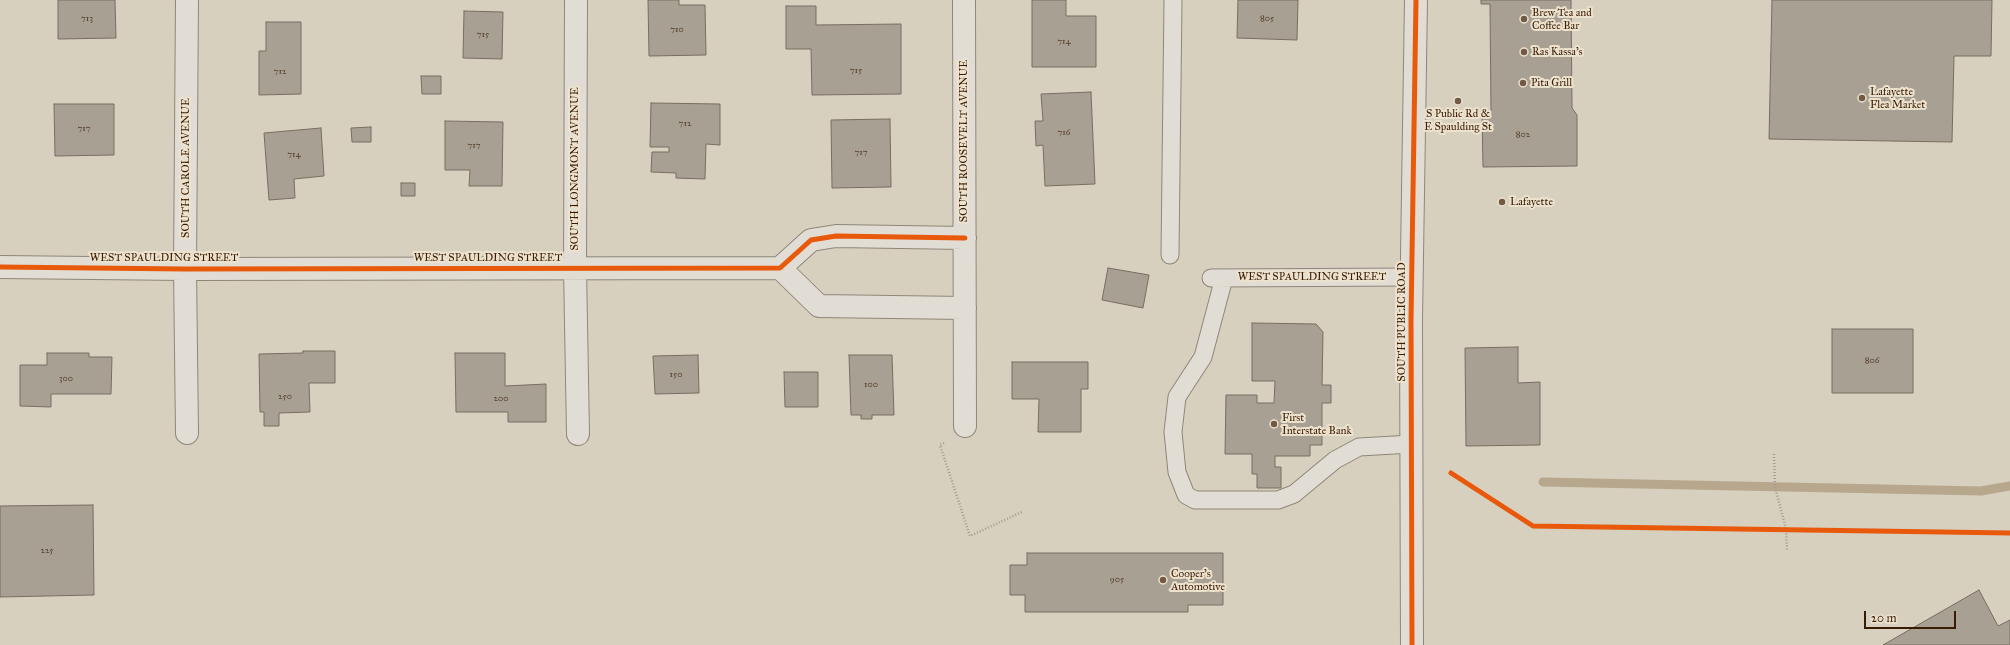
<!DOCTYPE html>
<html>
<head>
<meta charset="utf-8">
<style>
	body { margin:0 }
	#map { position:relative; width:2010px; height:645px; overflow:hidden; background:#d8d0be; font-family:"IM FELL Great Primer",serif }
	canvas { display:block }
	.scale { position:absolute; left:1864px; top:611px; width:92px; height:18px; box-sizing:border-box; border:2px solid #391c04; border-top:0; padding-left:5px; font-size:12px; line-height:14px; white-space:nowrap; color:#391c04; -webkit-text-stroke:3px #ede2ce; paint-order:stroke }
</style>
</head>
<body>
<div id="map">
<canvas width="2010" height="645"></canvas>
<div class="scale">20 m</div>
</div>
<script>
const ctx = document.querySelector('canvas').getContext('2d');
ctx.lineJoin = 'round';
const toPath = rows => new Path2D(rows.map(r => 'M' + r).join(''));
function strokePath(path, color, width, dash) { ctx.strokeStyle = color; ctx.lineWidth = width; ctx.lineCap = dash ? 'butt' : 'round'; ctx.setLineDash(dash || []); ctx.stroke(path); }
function fillPath(path, color) { ctx.fillStyle = color; ctx.fill(path, 'evenodd'); }
function write(font, color, halo, rows, align = 'center') {
  ctx.font = font + ' "IM FELL Great Primer",serif'; ctx.lineWidth = 4; ctx.setLineDash([]); ctx.textBaseline = 'middle'; ctx.strokeStyle = halo; ctx.fillStyle = color; for (const [text, x, y, turn = 0] of rows) {
    ctx.save(); ctx.translate(x, y); ctx.rotate((+turn || 0) * Math.PI / 180); ctx.textAlign = isNaN(turn) ? turn : align; if (halo) ctx.strokeText(text, 0, 0); ctx.fillText(text, 0, 0); ctx.restore();
  }
}
strokePath(toPath([
	[1543,482,1981,491,2010,486]
]), '#b7a78d', 9);
const building = toPath([
	[58,0,115,0,116,38,58,39,58,0],
	[648,0,679,0,679,5,705,5,706,55,649,56,648,0],
	[1032,0,1066,0,1066,16,1096,16,1096,67,1032,67,1032,0],
	[1238,0,1298,0,1297,40,1237,38,1238,0],
	[1481,0,1571,0,1572,108,1577,115,1577,166,1483,167,1482,113,1491,113,1490,4,1481,4,1481,0],
	[1772,0,1992,0,1991,56,1954,56,1952,142,1769,139,1772,0],
	[786,6,816,6,816,25,901,24,901,94,812,95,811,49,786,49,786,6],
	[464,11,503,12,502,59,463,58,464,11],
	[266,22,301,22,301,94,259,95,259,51,266,51,266,22],
	[421,76,441,76,441,94,422,94,421,76],
	[1091,92,1095,184,1045,186,1043,145,1036,146,1035,121,1043,121,1041,94,1091,92],
	[651,103,720,104,720,145,706,144,705,179,676,178,676,173,651,172,652,152,669,152,669,147,650,147,651,103],
	[54,104,114,104,114,155,55,156,54,104],
	[890,119,891,187,832,188,831,120,890,119],
	[445,121,503,122,502,186,469,186,470,170,445,170,445,121],
	[371,127,371,142,352,142,351,128,371,127],
	[321,128,324,176,294,179,295,198,269,200,264,133,321,128],
	[401,183,415,183,415,196,401,196,401,183],
	[1108,268,1149,275,1143,308,1102,300,1108,268],
	[1252,323,1316,324,1323,332,1322,385,1331,385,1331,403,1322,403,1322,445,1310,445,1310,456,1275,456,1275,467,1281,467,1281,488,1257,488,1257,474,1252,474,1252,454,1225,454,1226,395,1257,395,1257,403,1274,403,1275,381,1252,381,1252,323],
	[1832,329,1913,329,1913,393,1832,393,1832,329],
	[1518,347,1518,383,1540,382,1540,445,1466,446,1465,348,1518,347],
	[303,351,335,351,335,383,309,383,310,412,279,413,279,426,264,426,264,412,260,412,259,354,303,353,303,351],
	[47,353,89,353,89,357,112,357,111,394,51,394,51,407,20,406,20,365,47,365,47,353],
	[455,353,505,353,505,386,546,384,546,422,508,422,508,412,456,412,455,353],
	[698,355,699,393,655,394,653,356,698,355],
	[849,355,892,355,894,415,872,415,872,419,861,419,861,415,851,415,849,355],
	[1012,362,1088,362,1088,389,1081,389,1081,432,1038,432,1039,399,1012,399,1012,362],
	[784,372,818,372,818,407,785,407,784,372],
	[93,505,94,595,0,597,0,506,93,505],
	[1027,553,1223,553,1223,605,1188,605,1188,612,1025,612,1025,595,1010,595,1010,565,1027,565,1027,553],
	[1979,590,1998,626,2010,620,2010,645,1883,645,1979,590]
]);
fillPath(building, '#a8a093');
strokePath(building, '#776e61', 1);
const service = toPath([
	[1170,255,1173,0],
	[1211,278,1413,277],
	[1224,278,1203,357,1177,397,1173,432,1177,472,1186,495,1195,500,1278,500,1294,494,1335,460,1359,447,1412,444]
]);
const minor = toPath([
	[576,0,575,268,578,434],
	[964,0,965,426],
	[0,267,185,269,780,268,811,240,836,236,965,238],
	[780,268,819,306,965,308],
	[187,433,185,269,187,0]
]);
const tertiary = toPath([
	[1412,645,1411,320,1416,0]
]);
strokePath(service, '#8f8679', 19);
strokePath(minor, '#8f8679', 24);
strokePath(tertiary, '#8f8679', 24);
strokePath(toPath([
	[944,443,940,445,970,536,1022,512],
	[1774,454,1775,487,1786,529,1787,551]
]), '#a29b92', 2.5, [1, 2]);
strokePath(service, '#e1ddd4', 17);
strokePath(minor, '#e1ddd4', 22);
strokePath(tertiary, '#e1ddd4', 22);
strokePath(toPath([
	[0,267,185,269,780,268,811,240,836,236,965,238],
	[1451,473,1533,526,2010,533],
	[1412,645,1411,320,1416,0]
]), '#e8590c', 5);
for (const [x, y, r, color] of [
	[1524,19,4,"#715b45"],
	[1524,52,4,"#715b45"],
	[1523,83,4,"#715b45"],
	[1862,98,4,"#715b45"],
	[1458,101,4,"#715b45"],
	[1502,202,4,"#715b45"],
	[1274,424,4,"#715b45"],
	[1163,580,4,"#715b45"]
]) { const dot = new Path2D(); dot.arc(x, y, r, 0, 2 * Math.PI); ctx.fillStyle = color; ctx.fill(dot); strokePath(dot, '#ede2ce', 1.5); }
write('9px', '#553d28', null, [
	["713",87,19],
	["805",1267,19],
	["710",677,30],
	["715",483,35],
	["714",1064,42],
	["715",856,71],
	["712",280,72],
	["712",685,124],
	["717",84,129],
	["716",1064,133],
	["802",1523,135],
	["717",474,146],
	["717",861,153],
	["714",294,155],
	["806",1872,361],
	["150",676,375],
	["300",66,379],
	["100",871,385],
	["250",285,397],
	["200",501,399],
	["225",47,551],
	["905",1117,580]
]);
write('11px', '#391c04', '#ede2ce', [
	["Brew Tea and",1532,13],
	["Coffee Bar",1532,26],
	["Ras Kassa's",1532,52],
	["Pita Grill",1531,83],
	["Lafayette",1870,92],
	["Flea Market",1870,105],
	["S Public Rd &",1458,114,"center"],
	["E Spaulding St",1458,127,"center"],
	["Lafayette",1510,202],
	["First",1282,418],
	["Interstate Bank",1282,431],
	["Cooper's",1171,574],
	["Automotive",1171,587]
], 'left');
write('11px', '#391c04', '#ede2ce', [
	["SOUTH ROOSEVELT AVENUE",964,141,-90],
	["SOUTH CAROLE AVENUE",186,168,-90],
	["SOUTH LONGMONT AVENUE",575,169,-90],
	["WEST SPAULDING STREET",164,258],
	["WEST SPAULDING STREET",488,258],
	["WEST SPAULDING STREET",1312,277],
	["SOUTH PUBLIC ROAD",1402,322,-90]
]);
</script>
</body>
</html>
